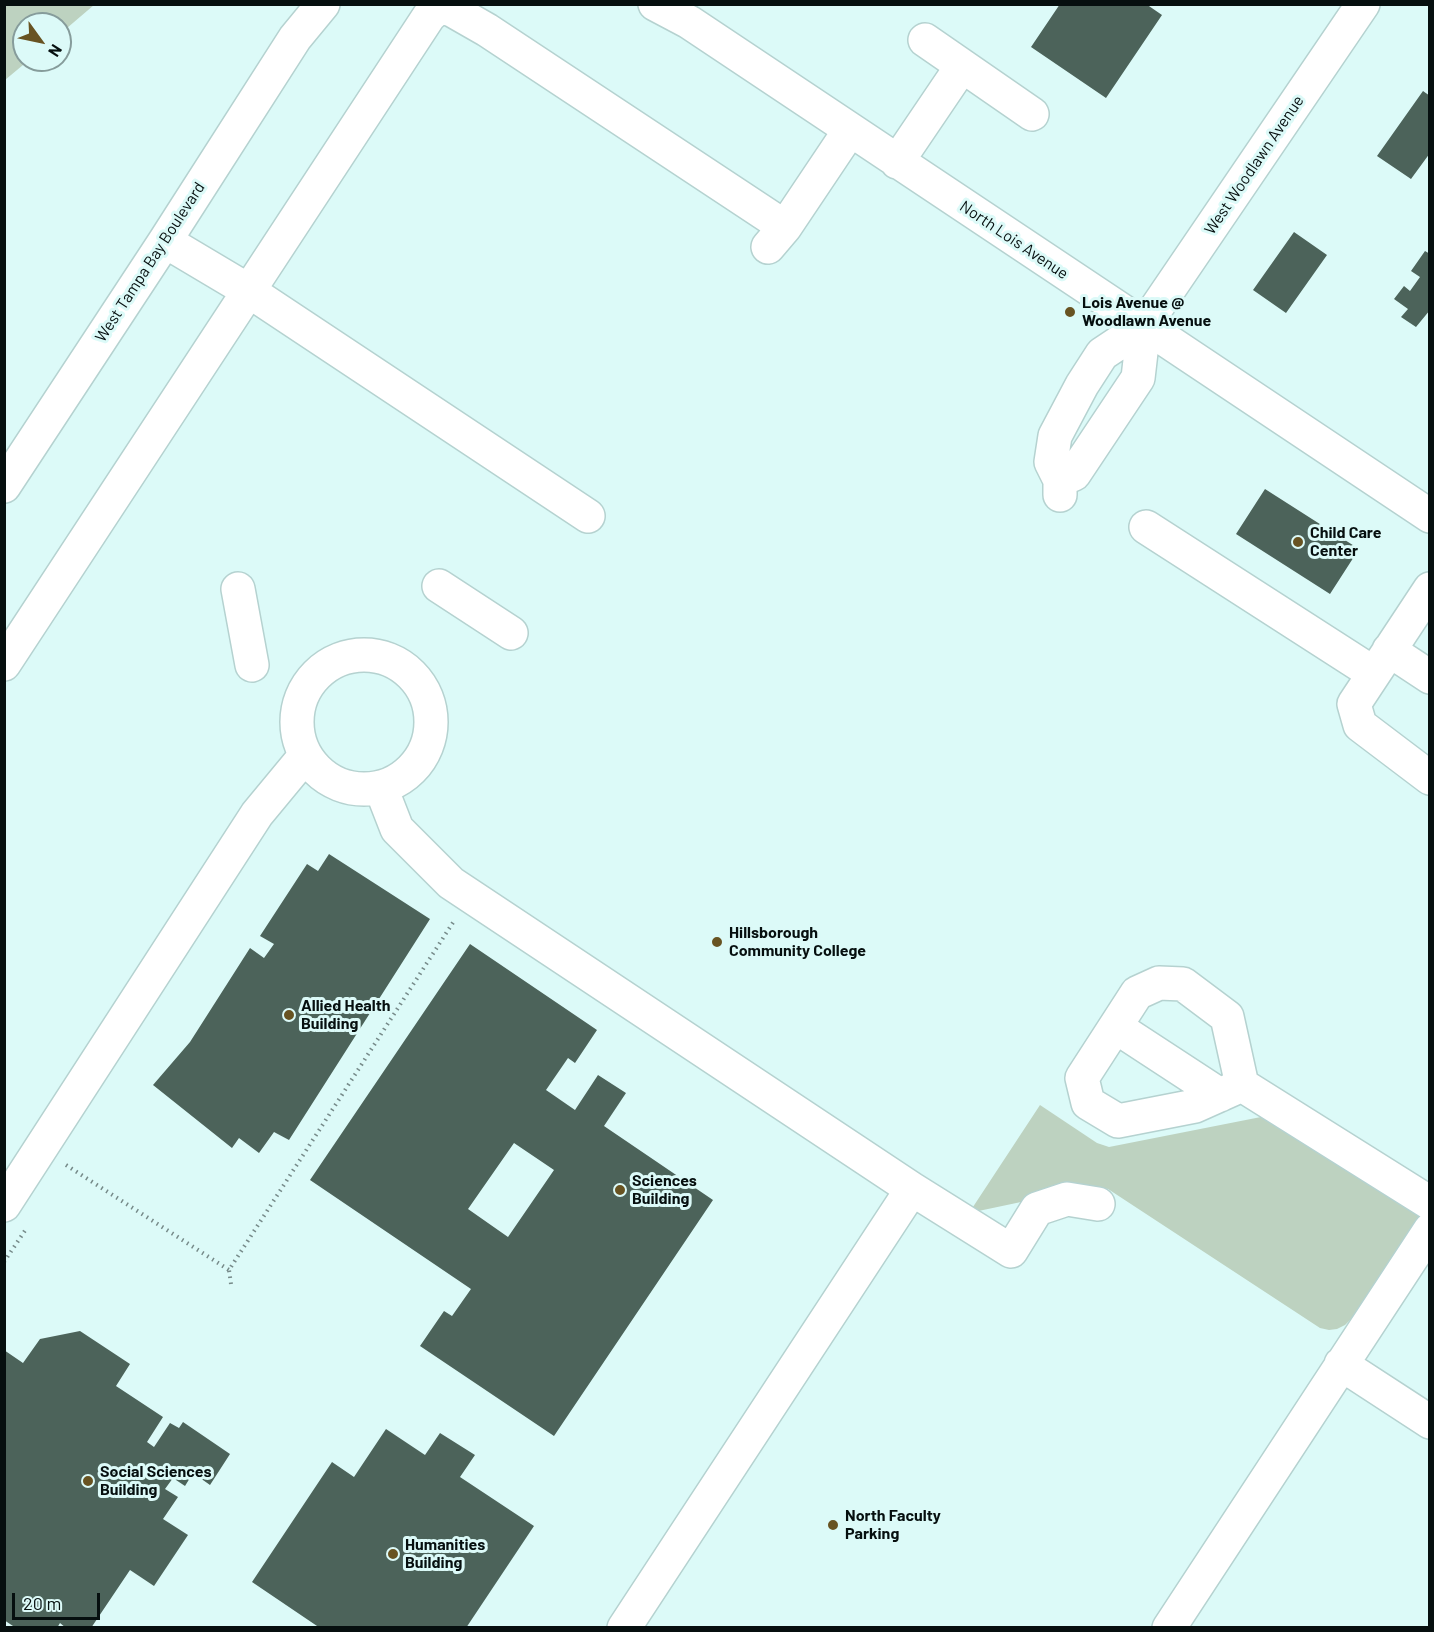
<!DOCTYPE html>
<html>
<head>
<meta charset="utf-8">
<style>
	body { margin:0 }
	#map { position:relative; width:1434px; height:1632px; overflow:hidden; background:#dcfaf8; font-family:Barlow,sans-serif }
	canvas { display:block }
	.frame { position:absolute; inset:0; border:6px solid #060f0f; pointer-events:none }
	.north { position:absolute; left:12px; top:12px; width:60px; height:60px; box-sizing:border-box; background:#dcfaf8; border:2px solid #869c9b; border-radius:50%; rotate:123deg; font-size:16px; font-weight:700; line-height:24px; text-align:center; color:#060f0f }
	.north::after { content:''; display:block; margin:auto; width:21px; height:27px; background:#685322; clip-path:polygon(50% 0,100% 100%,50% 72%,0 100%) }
	.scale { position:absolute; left:12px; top:1593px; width:88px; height:27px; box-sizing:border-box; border:3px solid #060f0f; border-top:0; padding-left:8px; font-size:18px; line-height:21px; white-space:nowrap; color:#060f0f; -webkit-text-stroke:4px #dcfaf8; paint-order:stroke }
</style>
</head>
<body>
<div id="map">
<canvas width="1434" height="1632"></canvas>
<div class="frame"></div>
<div class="north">N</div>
<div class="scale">20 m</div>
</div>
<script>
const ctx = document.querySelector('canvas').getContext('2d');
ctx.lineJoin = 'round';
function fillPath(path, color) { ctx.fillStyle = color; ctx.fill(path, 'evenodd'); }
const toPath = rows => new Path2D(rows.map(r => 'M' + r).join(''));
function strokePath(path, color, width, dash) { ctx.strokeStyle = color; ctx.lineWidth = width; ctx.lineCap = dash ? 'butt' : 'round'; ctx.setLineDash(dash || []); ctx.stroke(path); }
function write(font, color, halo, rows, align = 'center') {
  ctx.font = font + ' Barlow,sans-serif'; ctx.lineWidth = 6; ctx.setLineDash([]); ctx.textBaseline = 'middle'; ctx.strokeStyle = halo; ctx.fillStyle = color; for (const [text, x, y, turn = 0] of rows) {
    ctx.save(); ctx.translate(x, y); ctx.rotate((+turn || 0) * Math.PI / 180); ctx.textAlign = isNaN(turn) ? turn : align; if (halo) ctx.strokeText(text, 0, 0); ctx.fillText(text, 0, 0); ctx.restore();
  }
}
fillPath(toPath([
	[5,4,94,4,94,5,60,34,60,24,24,24,24,60,29,60,5,80],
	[1040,1105,1097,1143,1109,1147,1266,1116,1418,1213,1419,1216,1352,1318,1345,1325,1337,1329,1329,1330,1320,1328,1108,1189,1092,1187,969,1213]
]), '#bdd2c0');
fillPath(toPath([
	[1060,4,1146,4,1162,15,1106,98,1031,47],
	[1423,91,1430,96,1430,153,1411,179,1377,156],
	[1294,232,1327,255,1286,313,1253,290],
	[1425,251,1430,254,1430,310,1416,327,1401,317,1408,309,1394,299,1404,286,1410,291,1420,277,1411,271],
	[1265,489,1359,549,1330,594,1236,534],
	[329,854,430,919,289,1140,274,1132,259,1153,239,1138,232,1148,153,1085,190,1042,250,948,264,958,274,944,260,936,307,864,318,871],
	[470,944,597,1030,575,1063,568,1058,546,1090,575,1110,598,1075,626,1093,604,1126,713,1200,554,1436,420,1346,444,1311,452,1316,471,1289,310,1180],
	[514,1143,554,1170,508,1237,468,1209],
	[80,1331,130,1364,116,1386,163,1417,147,1442,154,1447,170,1423,179,1428,183,1422,230,1454,210,1485,193,1473,185,1486,173,1478,165,1489,178,1497,163,1519,188,1535,154,1586,130,1570,91,1628,66,1628,60,1623,57,1628,16,1628,4,1620,4,1350,23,1363,40,1339],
	[386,1429,425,1455,440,1433,475,1455,460,1477,534,1526,466,1628,320,1628,252,1582,332,1462,354,1477]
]), '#4c635a');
const minor = toPath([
	[655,4,689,22,1430,516],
	[925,40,1032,114],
	[897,162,962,66],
	[165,241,249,291,588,516],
	[768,247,785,227,850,130],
	[1060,480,1074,474,1138,378,1144,326],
	[4,486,165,241,295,38,323,4],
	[1060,495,1060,480,1051,462,1055,436,1082,385,1102,354,1144,326,1363,4],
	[1146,527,1373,673],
	[439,586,511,633],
	[238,589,252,665],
	[1430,589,1354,704,1360,725,1430,778],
	[1389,650,1430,677],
	'297 722a67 67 0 1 1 134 0a67 67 0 1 1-134 0Z',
	[4,664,429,16,440,6,452,10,487,30,785,227],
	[381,788,397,829,451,883,912,1189,1011,1251,1037,1209,1067,1199,1098,1204],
	[1116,1027,1220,1095],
	[1242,1085,1195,1106,1118,1121,1088,1103,1082,1078,1137,993,1159,983,1183,984,1227,1017,1242,1085,1430,1203],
	[4,1205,257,814,305,756],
	[1341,1364,1430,1422],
	[624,1628,912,1189],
	[1169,1628,1430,1230]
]);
strokePath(minor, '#b5d2d0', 36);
strokePath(toPath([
	[66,1165,229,1270],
	[4,1262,26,1229],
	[231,1284,229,1270,454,921]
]), '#768a89', 4, [1.5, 4.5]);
strokePath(minor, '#fff', 33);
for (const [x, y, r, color] of [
	[1070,312,6,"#685322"],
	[1298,542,6,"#685322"],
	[717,942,6,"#685322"],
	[289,1015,6,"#685322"],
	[620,1190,6,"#685322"],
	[88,1481,6,"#685322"],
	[833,1525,6,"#685322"],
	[393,1554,6,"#685322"]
]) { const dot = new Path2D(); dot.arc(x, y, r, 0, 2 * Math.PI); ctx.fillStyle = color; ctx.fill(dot); strokePath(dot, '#dcfaf8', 2); }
write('16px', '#060f0f', '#dcfaf8', [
	["West Woodlawn Avenue",1254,165,-56],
	["North Lois Avenue",1014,240,34],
	["West Tampa Bay Boulevard",150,262,-57]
]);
write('bold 16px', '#060f0f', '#dcfaf8', [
	["Lois Avenue @",1082,303],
	["Woodlawn Avenue",1082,321],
	["Child Care",1310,533],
	["Center",1310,551],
	["Hillsborough",729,933],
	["Community College",729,951],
	["Allied Health",301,1006],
	["Building",301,1024],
	["Sciences",632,1181],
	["Building",632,1199],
	["Social Sciences",100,1472],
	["Building",100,1490],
	["North Faculty",845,1516],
	["Parking",845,1534],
	["Humanities",405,1545],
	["Building",405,1563]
], 'left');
</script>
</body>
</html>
